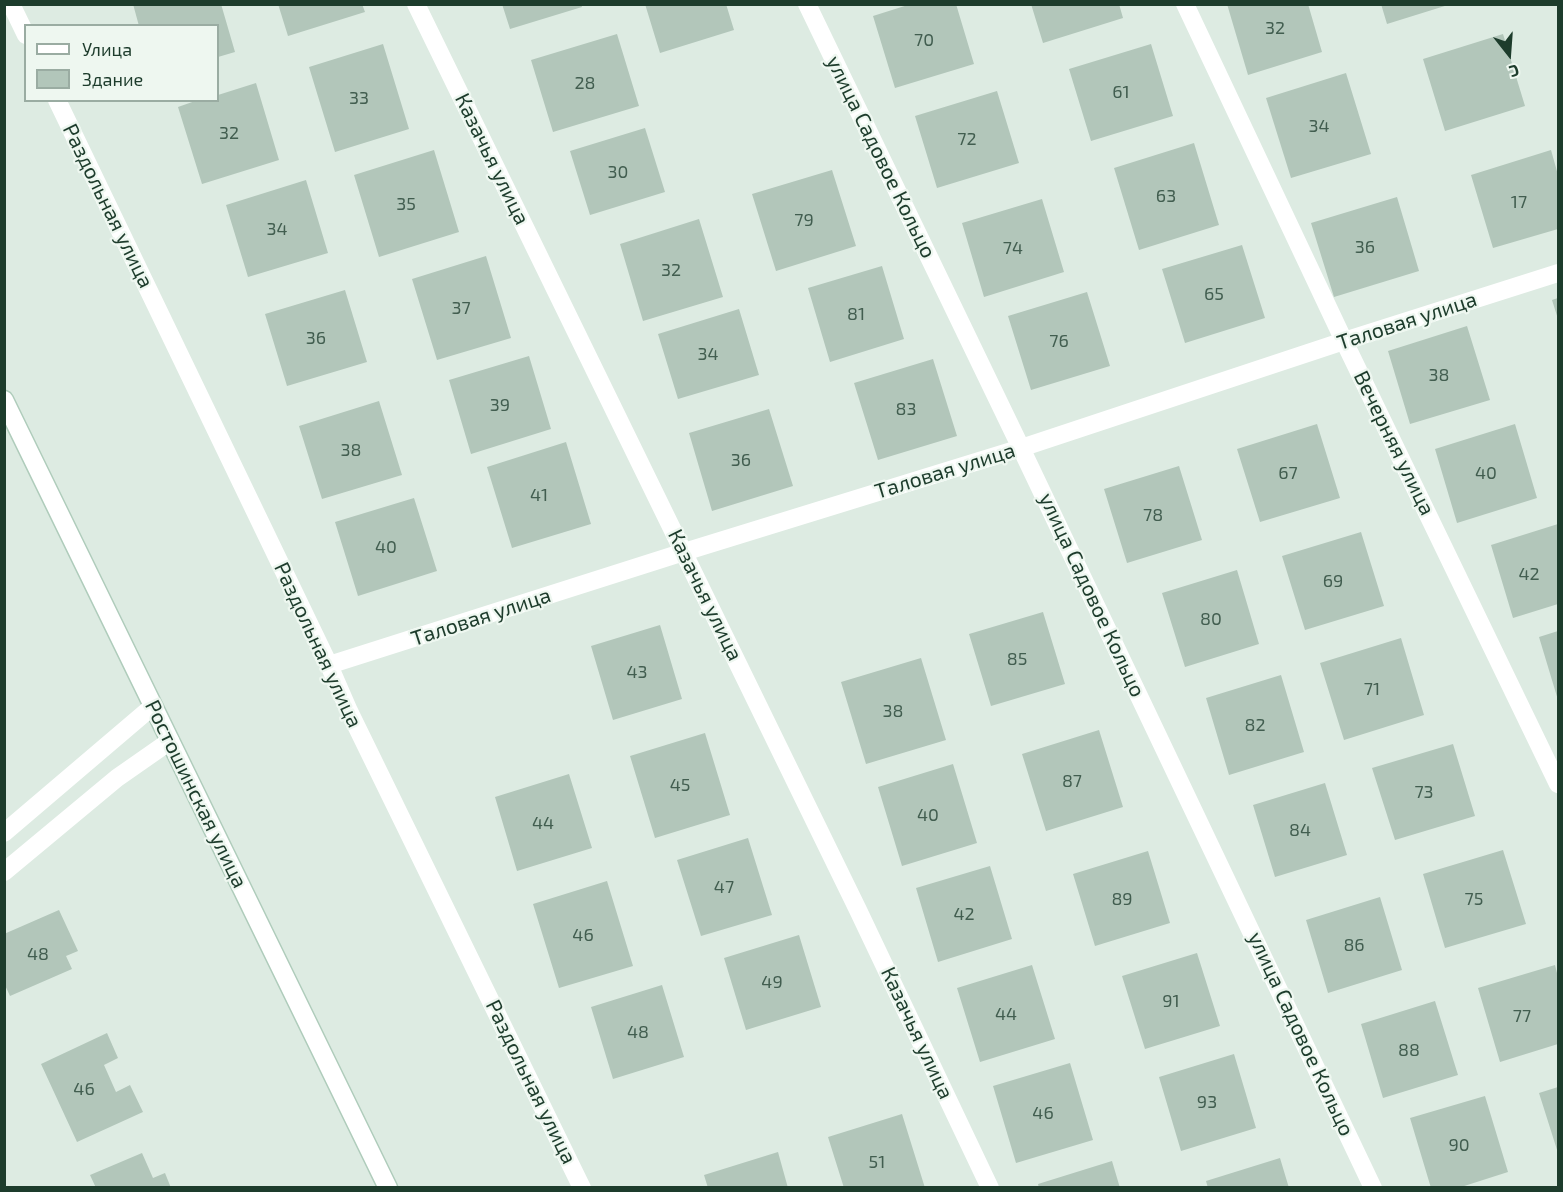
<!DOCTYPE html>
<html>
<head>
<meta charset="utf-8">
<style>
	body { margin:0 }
	#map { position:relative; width:1563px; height:1192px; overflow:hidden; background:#ddebe2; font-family:"Exo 2",sans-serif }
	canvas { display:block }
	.frame { position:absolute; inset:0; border:6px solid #1d3c2c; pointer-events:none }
	.legend { position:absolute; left:24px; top:24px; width:195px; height:78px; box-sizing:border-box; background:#eef7f0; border:2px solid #9aaca2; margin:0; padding:8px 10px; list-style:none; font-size:18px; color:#1d3c2c }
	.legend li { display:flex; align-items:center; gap:12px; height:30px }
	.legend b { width:30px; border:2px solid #9aaca2 }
	.north { position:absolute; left:1479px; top:24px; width:60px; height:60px; -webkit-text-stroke:4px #eef7f0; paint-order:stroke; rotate:163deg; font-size:16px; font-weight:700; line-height:24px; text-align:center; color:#1d3c2c }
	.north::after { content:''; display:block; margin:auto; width:21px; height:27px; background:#1d3c2c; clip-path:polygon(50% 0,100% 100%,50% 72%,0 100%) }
</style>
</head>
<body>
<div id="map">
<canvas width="1563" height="1192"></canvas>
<div class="frame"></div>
<ul class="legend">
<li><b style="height:8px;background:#fff"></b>Улица</li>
<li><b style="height:16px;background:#b2c6ba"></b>Здание</li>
</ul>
<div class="north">С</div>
</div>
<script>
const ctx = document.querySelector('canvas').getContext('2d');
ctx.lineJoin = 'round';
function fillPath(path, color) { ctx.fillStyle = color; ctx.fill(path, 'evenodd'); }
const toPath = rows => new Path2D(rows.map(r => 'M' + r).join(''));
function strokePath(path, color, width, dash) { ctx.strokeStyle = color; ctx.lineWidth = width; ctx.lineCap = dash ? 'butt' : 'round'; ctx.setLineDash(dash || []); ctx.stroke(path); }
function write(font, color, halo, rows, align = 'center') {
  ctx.font = font + ' "Exo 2",sans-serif'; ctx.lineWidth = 4.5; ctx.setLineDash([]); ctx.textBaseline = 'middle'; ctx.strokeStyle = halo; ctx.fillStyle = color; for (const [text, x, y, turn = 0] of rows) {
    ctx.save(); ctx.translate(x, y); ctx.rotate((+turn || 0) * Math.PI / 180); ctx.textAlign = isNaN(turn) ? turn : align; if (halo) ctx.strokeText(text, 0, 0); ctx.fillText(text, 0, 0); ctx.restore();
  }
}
fillPath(toPath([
	[133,4,221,4,235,52,218,57,218,26,139,26],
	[278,4,362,4,365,12,288,36],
	[502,4,581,4,582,7,510,29],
	[645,4,726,4,734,30,660,53],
	[911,4,956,4,974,64,895,88,873,16],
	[1031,4,1119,4,1123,18,1043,43],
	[1227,4,1308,4,1322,52,1248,75],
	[1381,4,1447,4,1448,5,1387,24],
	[617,34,639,106,553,132,531,60],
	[1503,34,1525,106,1445,131,1423,59],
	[383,44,409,129,335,152,309,67],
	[1151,44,1173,116,1091,141,1069,69],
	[1346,73,1371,154,1291,178,1266,98],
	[256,83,279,160,202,184,178,107,198,100,218,100,218,95],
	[997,91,1019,163,937,188,915,116],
	[645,128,665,192,590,215,570,151],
	[1194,143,1219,225,1139,250,1114,168],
	[434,150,459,232,379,257,354,175],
	[1551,150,1558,175,1558,229,1493,248,1471,175],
	[832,170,856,246,776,271,752,194],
	[306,180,328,253,248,277,226,205],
	[1397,197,1419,271,1334,297,1311,223],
	[1042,199,1064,272,984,297,962,223],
	[699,219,723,297,643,321,620,244],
	[1242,245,1265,318,1185,343,1162,269],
	[486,256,511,338,437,360,412,279],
	[882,266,904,339,830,362,808,288],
	[345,290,367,362,287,386,265,314],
	[1087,292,1110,366,1031,390,1008,316],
	[1558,298,1558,319,1552,300],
	[739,309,759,375,678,399,658,334],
	[1467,326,1490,400,1410,424,1388,351],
	[529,356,551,429,471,454,449,380],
	[933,359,957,436,878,460,854,383],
	[379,401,402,475,322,499,299,426],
	[769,409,793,486,712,511,689,433],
	[1317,424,1340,498,1260,522,1237,449],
	[1515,424,1537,498,1457,523,1435,449],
	[566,442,591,524,512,548,487,467],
	[1179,466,1202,540,1127,563,1104,489],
	[414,498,437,571,358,596,335,522],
	[1558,524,1558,604,1513,618,1491,545],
	[1361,532,1384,606,1305,630,1282,556],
	[1237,570,1259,644,1185,667,1162,593],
	[1043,612,1065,684,991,706,969,634],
	[660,625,682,699,613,720,591,646],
	[1558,631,1558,700,1539,637],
	[1401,638,1424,715,1344,740,1320,663],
	[921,658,946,740,866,764,841,682],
	[1281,675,1304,752,1229,775,1206,698],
	[1099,730,1123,807,1046,831,1022,754],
	[705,733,730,815,655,838,630,756],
	[1453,744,1475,816,1395,840,1372,768],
	[953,764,977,843,902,866,878,787],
	[569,774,592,848,517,871,495,797],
	[1325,783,1347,855,1275,877,1253,805],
	[748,838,772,915,701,936,677,860],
	[1503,850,1526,924,1445,948,1423,874],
	[1148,851,1170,923,1095,946,1073,874],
	[990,866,1012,939,938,962,916,888],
	[607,881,633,966,559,988,533,904],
	[1380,897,1402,970,1328,993,1306,920],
	[59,910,78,951,66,956,72,969,10,996,4,983,4,934],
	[799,935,821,1007,746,1030,724,958],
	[1197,953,1220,1026,1145,1049,1122,976],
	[1032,965,1055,1039,980,1062,957,988],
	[1555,965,1558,977,1558,1044,1500,1062,1478,988],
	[662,985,684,1057,613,1079,591,1007],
	[1435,1001,1458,1075,1383,1098,1361,1024],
	[107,1033,118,1058,104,1065,116,1092,130,1085,143,1112,77,1142,41,1064],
	[1234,1054,1256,1128,1181,1151,1159,1077],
	[1070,1063,1093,1140,1016,1163,993,1086],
	[1558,1087,1558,1153,1539,1093],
	[1485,1096,1508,1172,1458,1188,1431,1188,1410,1118],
	[902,1114,925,1188,844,1188,828,1137],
	[778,1152,788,1188,708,1188,704,1175],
	[142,1153,153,1178,165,1173,171,1188,96,1188,90,1175],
	[1280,1158,1289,1188,1208,1188,1206,1181],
	[1112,1161,1120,1188,1039,1188,1038,1184]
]), '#b2c6ba');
const secondary = toPath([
	[4,400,388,1188]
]);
strokePath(secondary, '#afccbb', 21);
strokePath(toPath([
	[416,4,858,910,990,1188],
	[1185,4,1344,341,1558,784],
	[329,665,684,552,1021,448,1344,341,1558,273],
	[4,833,153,706],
	[4,872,117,778,170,741]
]), '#fff', 18);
strokePath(toPath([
	[11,4,26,35],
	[807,4,1021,448,1373,1188],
	[57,100,329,665,349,711,582,1188]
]), '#fff', 18);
strokePath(secondary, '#fff', 18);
write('18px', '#425e50', null, [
	["32",1275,28],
	["70",924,40],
	["28",585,83],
	["61",1121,92],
	["33",359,98],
	["34",1319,126],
	["32",229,133],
	["72",967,139],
	["30",618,172],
	["63",1166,196],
	["17",1519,202],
	["35",406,204],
	["79",804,220],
	["34",277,229],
	["36",1365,247],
	["74",1013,248],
	["32",671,270],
	["65",1214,294],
	["37",461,308],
	["81",856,314],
	["36",316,338],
	["76",1059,341],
	["34",708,354],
	["38",1439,375],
	["39",500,405],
	["83",906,409],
	["38",351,450],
	["36",741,460],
	["67",1288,473],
	["40",1486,473],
	["41",539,495],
	["78",1153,515],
	["40",386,547],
	["42",1529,574],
	["69",1333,581],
	["80",1211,619],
	["85",1017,659],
	["43",637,672],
	["71",1372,689],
	["38",893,711],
	["82",1255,725],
	["87",1072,781],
	["45",680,785],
	["73",1424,792],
	["40",928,815],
	["44",543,823],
	["84",1300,830],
	["47",724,887],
	["89",1122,899],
	["75",1474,899],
	["42",964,914],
	["46",583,935],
	["86",1354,945],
	["48",38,954],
	["49",772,982],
	["91",1171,1001],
	["44",1006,1014],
	["77",1522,1016],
	["48",638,1032],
	["88",1409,1050],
	["46",84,1089],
	["93",1207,1102],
	["46",1043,1113],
	["90",1459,1145],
	["51",877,1162]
]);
write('21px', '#1d3c2c', '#eef7f0', [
	["улица Садовое Кольцо",881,157,64],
	["Казачья улица",492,159,64],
	["Раздольная улица",108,206,64],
	["Таловая улица",1407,321,-18],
	["Вечерняя улица",1394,443,64],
	["Таловая улица",945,471,-17],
	["Казачья улица",705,595,64],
	["улица Садовое Кольцо",1092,595,65],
	["Таловая улица",481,617,-18],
	["Раздольная улица",318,645,65],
	["Ростошинская улица",196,794,64],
	["Казачья улица",917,1033,65],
	["улица Садовое Кольцо",1301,1034,65],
	["Раздольная улица",531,1082,64]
]);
</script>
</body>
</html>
